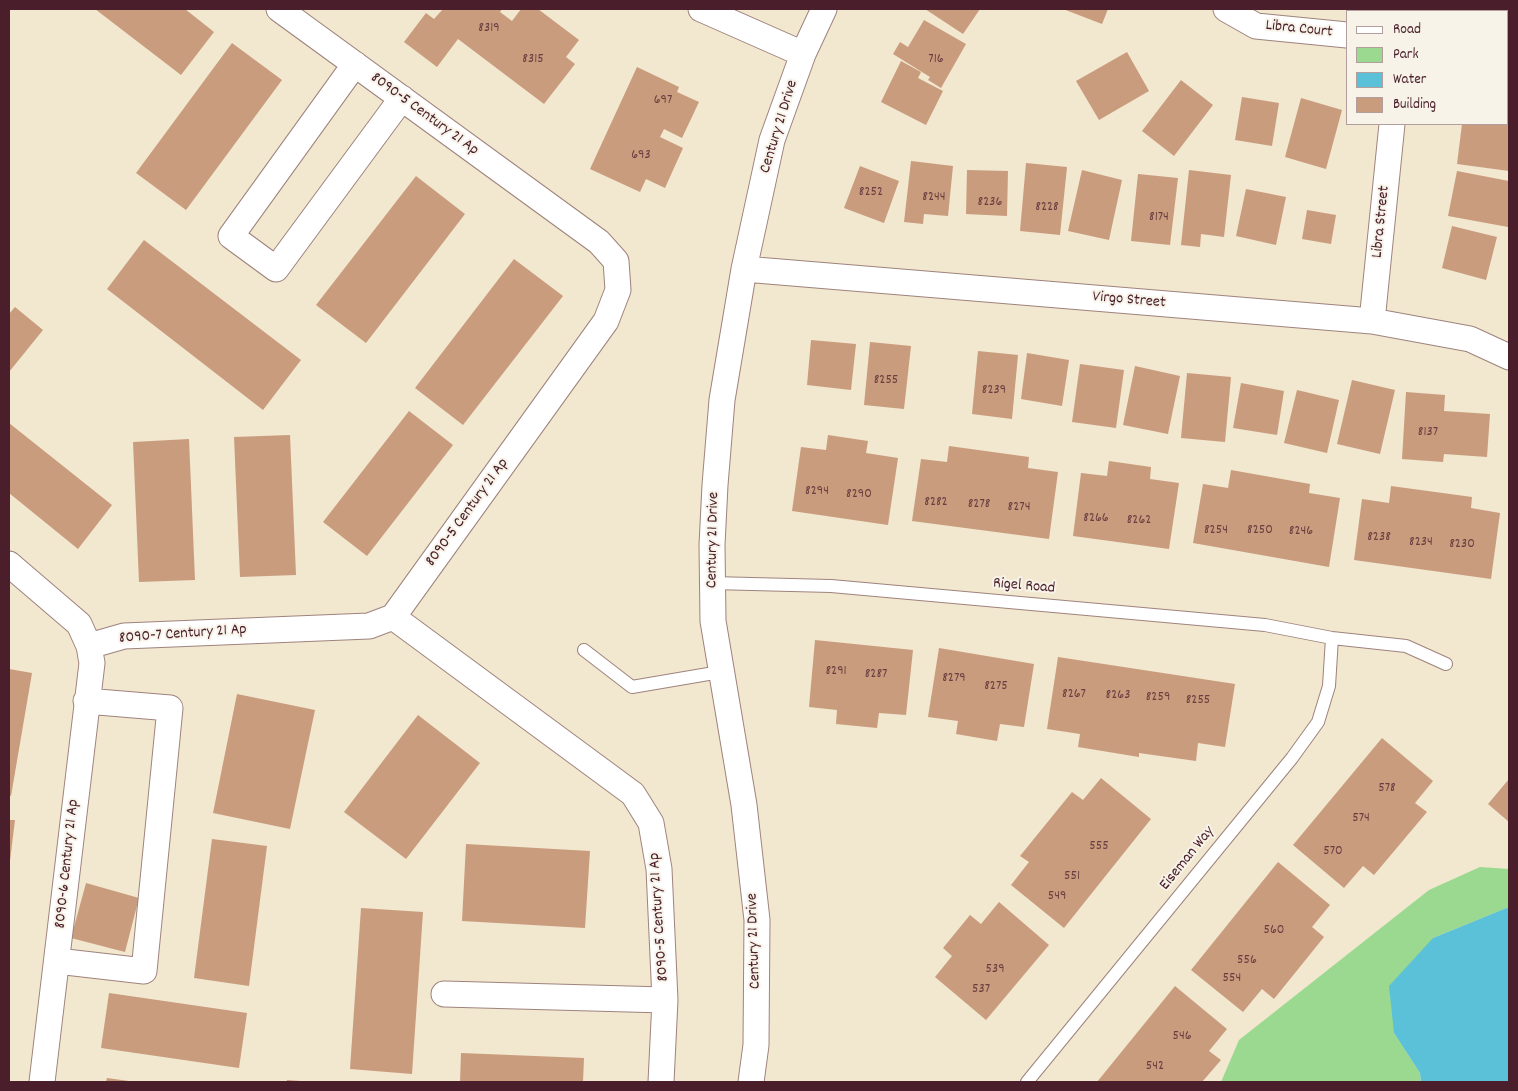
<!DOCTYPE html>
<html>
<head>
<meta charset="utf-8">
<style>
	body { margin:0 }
	#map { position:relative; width:1518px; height:1091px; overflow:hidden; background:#f2e7cf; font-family:Dekko,sans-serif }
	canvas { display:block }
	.frame { position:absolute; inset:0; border:10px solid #4a1f2b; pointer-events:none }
	.legend { position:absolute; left:1346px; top:10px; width:162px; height:115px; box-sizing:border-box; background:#f7f3e8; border:1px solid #b29e9c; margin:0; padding:6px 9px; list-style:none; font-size:15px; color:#4a1f2b }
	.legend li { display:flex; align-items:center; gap:10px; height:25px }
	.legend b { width:25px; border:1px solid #b29e9c }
</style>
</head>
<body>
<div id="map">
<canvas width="1518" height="1091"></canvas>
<div class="frame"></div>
<ul class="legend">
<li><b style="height:6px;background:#fff"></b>Road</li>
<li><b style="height:14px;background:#9ad98f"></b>Park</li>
<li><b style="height:14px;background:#5bc1d9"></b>Water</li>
<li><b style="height:14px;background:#c99c7e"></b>Building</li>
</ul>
</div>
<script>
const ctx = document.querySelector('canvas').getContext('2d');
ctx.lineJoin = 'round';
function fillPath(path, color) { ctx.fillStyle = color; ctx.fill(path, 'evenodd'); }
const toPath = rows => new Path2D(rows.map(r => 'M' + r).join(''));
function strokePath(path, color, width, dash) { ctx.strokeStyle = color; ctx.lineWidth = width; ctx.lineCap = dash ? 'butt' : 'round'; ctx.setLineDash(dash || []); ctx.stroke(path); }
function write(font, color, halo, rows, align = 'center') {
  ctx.font = font + ' Dekko,sans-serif'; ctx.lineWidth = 4; ctx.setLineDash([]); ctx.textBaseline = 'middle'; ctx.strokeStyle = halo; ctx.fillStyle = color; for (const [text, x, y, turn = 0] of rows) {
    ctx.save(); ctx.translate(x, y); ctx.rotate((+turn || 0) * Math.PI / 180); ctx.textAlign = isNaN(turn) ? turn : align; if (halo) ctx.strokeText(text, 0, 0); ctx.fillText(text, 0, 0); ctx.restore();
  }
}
fillPath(toPath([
	[1480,867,1509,869,1509,907,1433,938,1394,1033,1420,1073,1421,1082,1221,1082,1239,1040,1429,890]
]), '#9ad98f');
fillPath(toPath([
	[1509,907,1509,1082,1421,1082,1420,1073,1394,1033,1389,986,1433,938]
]), '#5bc1d9');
fillPath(toPath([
	[95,9,185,9,214,32,181,75],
	[443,9,502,9,500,12,512,21,521,9,538,9,579,40,566,57,575,64,544,104,458,39,437,67,404,42,426,13,434,19],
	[925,9,980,9,963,34],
	[1063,9,1108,9,1102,24],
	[1507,18,1509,19,1509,64,1507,64],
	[924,20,966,44,941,88,928,80,930,77,893,54,900,42,908,47],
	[232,43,282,80,186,210,136,173],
	[1127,52,1149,91,1099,120,1076,81],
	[901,61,921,72,918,78,943,91,926,125,881,102],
	[637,67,679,87,677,92,699,102,682,138,664,129,660,137,683,148,665,188,646,179,640,192,590,169],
	[1181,80,1213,105,1174,156,1142,131],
	[1507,81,1509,82,1509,119,1507,119],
	[1242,97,1279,103,1272,146,1235,140],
	[1301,98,1342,110,1326,169,1285,157],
	[1462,124,1509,125,1509,171,1457,164],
	[911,161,953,166,948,216,924,214,923,224,904,222],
	[1026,163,1067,167,1060,235,1020,231],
	[860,166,899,181,884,223,844,208],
	[967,170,1008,171,1007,216,966,214],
	[1082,170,1122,180,1109,240,1068,231],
	[1189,170,1231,175,1224,237,1201,234,1200,247,1181,245],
	[1457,171,1509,181,1508,227,1448,216],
	[1138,174,1178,178,1170,245,1131,241],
	[416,176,465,214,366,343,316,305],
	[1246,189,1286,197,1276,245,1236,236],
	[1307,210,1336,215,1331,244,1302,239],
	[1452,226,1497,237,1486,280,1442,268],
	[144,240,301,360,263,410,107,289],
	[514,259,563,296,463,425,415,388],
	[15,307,43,330,9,372,9,314],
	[811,340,856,344,851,390,807,385],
	[870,342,911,346,904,409,864,405],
	[978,351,1018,355,1012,419,972,414],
	[1027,353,1069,360,1062,406,1021,399],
	[1080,364,1124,370,1116,428,1072,422],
	[1135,366,1180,376,1168,434,1123,425],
	[1187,373,1231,377,1225,442,1181,438],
	[1352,380,1395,390,1380,454,1337,444],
	[1241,383,1284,391,1277,435,1233,428],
	[1297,390,1339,400,1327,453,1284,443],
	[1406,392,1445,395,1444,411,1490,414,1487,457,1444,454,1443,462,1402,459],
	[409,411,453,445,367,556,323,522],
	[9,423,112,505,78,549,9,493],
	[290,435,296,575,240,577,234,437],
	[828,435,868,441,866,453,898,458,888,525,792,511,801,447,826,450],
	[189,439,195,580,139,582,133,442],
	[949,446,1029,457,1028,468,1058,472,1049,539,912,521,921,459,947,462],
	[1109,461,1151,467,1150,479,1179,483,1169,549,1073,536,1081,473,1107,476],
	[1231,470,1310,484,1309,493,1340,498,1329,567,1193,543,1203,484,1228,488],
	[1391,486,1472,497,1471,508,1500,513,1491,579,1354,560,1362,499,1389,503],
	[815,640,913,650,906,715,879,713,877,728,836,724,837,710,809,707],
	[939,648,1034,664,1024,727,1000,724,997,741,956,734,958,721,928,717],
	[1058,657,1235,684,1225,747,1198,743,1196,761,1139,753,1139,757,1078,747,1080,734,1047,729],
	[9,669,32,673,11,796,9,795],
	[237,694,315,710,290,829,213,813],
	[418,715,480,763,406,859,344,812],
	[1382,738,1433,781,1415,803,1427,812,1374,875,1363,866,1344,888,1293,845],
	[1101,778,1151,819,1064,928,1011,885,1029,862,1020,856,1072,792,1083,800],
	[1509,779,1509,822,1488,804],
	[9,820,15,820,10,861,9,861],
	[212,839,267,846,249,986,194,978],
	[466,844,590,851,585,928,462,921],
	[1278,862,1330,905,1312,927,1324,937,1274,999,1262,989,1243,1012,1191,970],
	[86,883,139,898,125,952,71,938],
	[999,902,1049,945,986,1020,935,977,952,956,943,948,970,915,981,924],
	[361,908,423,912,412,1074,350,1069],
	[1175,986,1227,1029,1209,1051,1221,1060,1202,1082,1097,1082],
	[109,993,247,1013,239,1068,101,1048],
	[461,1053,584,1058,583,1082,460,1082],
	[107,1078,129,1081,129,1082,106,1082],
	[287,1080,301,1081,301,1082,287,1082]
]), '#c99c7e');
const lane = toPath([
	[712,583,831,586,1265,625,1332,638,1406,646,1446,664],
	[584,650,632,687,720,672],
	[1027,1082,1292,758,1318,722,1329,686,1332,638]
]);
const street = toPath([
	[279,9,599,242,616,261,618,290,606,321,393,617],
	[701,9,803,54],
	[1226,9,1256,26,1347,35],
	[1403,11,1404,9],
	[355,64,231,236,276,269,402,98],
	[744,269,1372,321,1470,339,1509,357],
	[1372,321,1392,124],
	[9,564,79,624,89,646,92,663,42,1082],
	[393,617,633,794,651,823,659,869,665,1000,661,1082],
	[89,646,124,636,369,626,393,617],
	[57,961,144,971,170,708,86,701],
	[444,994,665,1000],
	[751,1082,756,1045,757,920,744,805,713,621,712,545,715,485,722,400,744,269,772,140,803,54,824,9]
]);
strokePath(lane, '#9e837d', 14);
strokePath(street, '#9e837d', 27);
strokePath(lane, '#fff', 12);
strokePath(street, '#fff', 25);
write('14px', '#6a3e40', null, [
	["8319",489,29],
	["8315",533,60],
	["716",936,60],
	["697",663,101],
	["693",641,156],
	["8252",871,193],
	["8244",934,198],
	["8236",990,203],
	["8228",1047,208],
	["8174",1159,218],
	["8255",886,381],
	["8239",994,391],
	["8137",1428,433],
	["8294",817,492],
	["8290",859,495],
	["8282",936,503],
	["8278",979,505],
	["8274",1019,508],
	["8266",1096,519],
	["8262",1139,521],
	["8254",1216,531],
	["8250",1260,531],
	["8246",1301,532],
	["8238",1379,538],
	["8234",1421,543],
	["8230",1462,545],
	["8291",836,672],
	["8287",876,675],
	["8279",954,679],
	["8275",996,687],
	["8267",1074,695],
	["8263",1118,696],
	["8259",1158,698],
	["8255",1198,701],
	["578",1387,789],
	["574",1361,819],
	["555",1099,847],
	["570",1333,852],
	["551",1072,877],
	["549",1057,897],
	["560",1274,931],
	["556",1247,961],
	["539",995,970],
	["554",1232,979],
	["537",981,990],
	["546",1182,1037],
	["542",1155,1067]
]);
write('16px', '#4a1f2b', '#f7f3e8', [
	["Libra Court",1299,30,6],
	["8090-5 Century 21 Ap",424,115,36],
	["Century 21 Drive",780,127,-73],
	["Libra Street",1382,222,-84],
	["Virgo Street",1129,301,5],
	["8090-5 Century 21 Ap",468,513,-54],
	["Century 21 Drive",714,540,-89],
	["Rigel Road",1024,587,5],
	["8090-7 Century 21 Ap",183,635,-4],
	["Eiseman Way",1188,859,-51],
	["8090-6 Century 21 Ap",68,864,-84],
	["8090-5 Century 21 Ap",660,917,-94],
	["Century 21 Drive",755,941,-92]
]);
</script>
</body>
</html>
